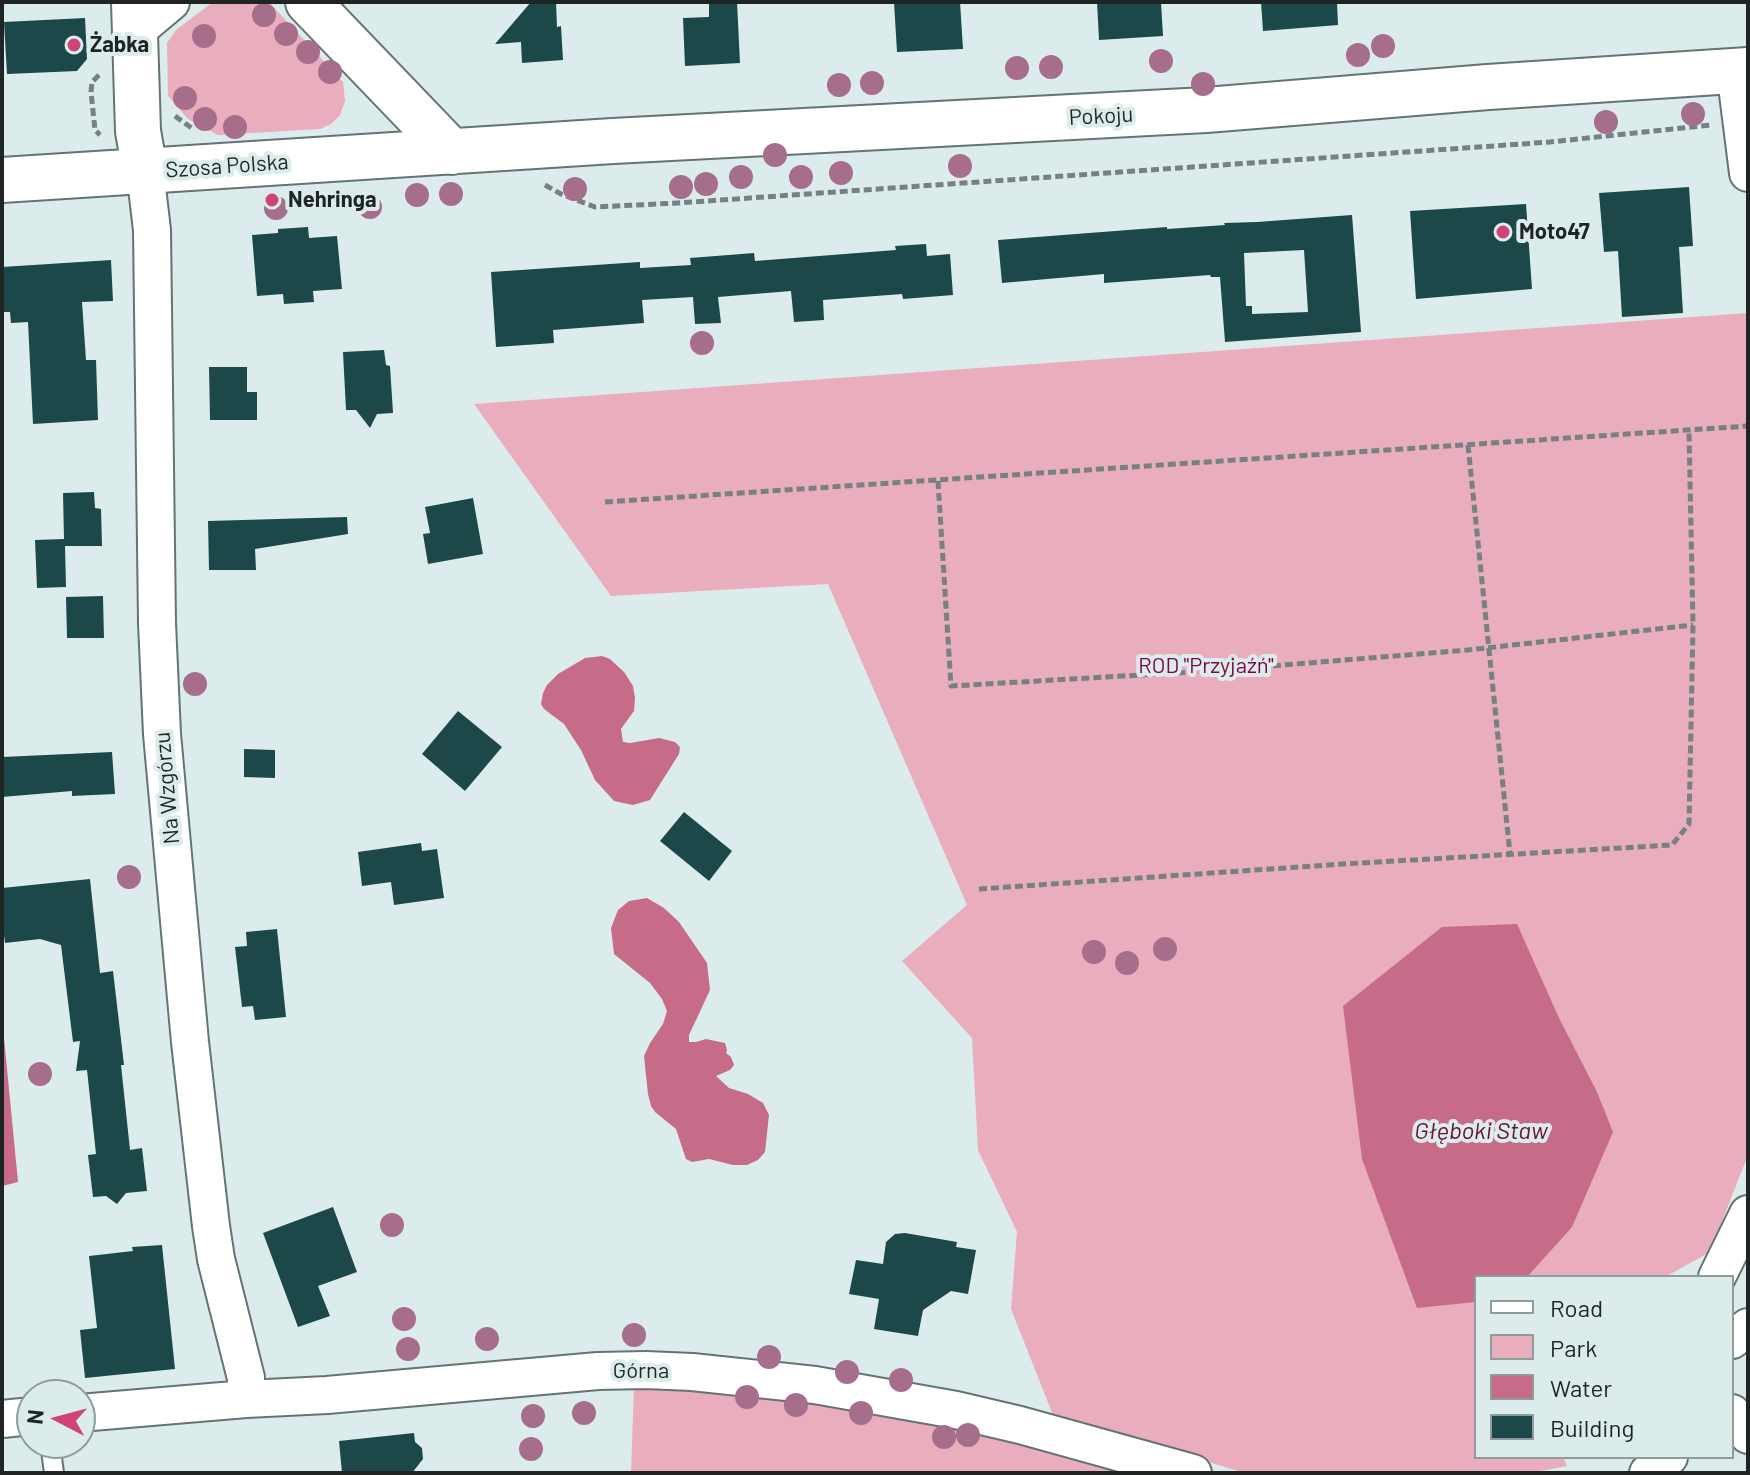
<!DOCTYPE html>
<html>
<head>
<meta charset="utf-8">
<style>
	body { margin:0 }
	#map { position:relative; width:1750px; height:1475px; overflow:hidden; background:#dcecec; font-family:Barlow,sans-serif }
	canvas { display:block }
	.frame { position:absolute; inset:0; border:4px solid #1f2525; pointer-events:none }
	.legend { position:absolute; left:1474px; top:1275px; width:260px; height:184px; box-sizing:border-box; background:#dcecec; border:2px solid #909c9c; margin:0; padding:10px 14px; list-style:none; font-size:24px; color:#1f2525 }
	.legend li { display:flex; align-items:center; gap:16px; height:40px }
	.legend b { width:40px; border:2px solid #909c9c }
	.north { position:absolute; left:16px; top:1379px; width:80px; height:80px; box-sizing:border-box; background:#dcecec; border:2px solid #909c9c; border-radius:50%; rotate:276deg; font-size:22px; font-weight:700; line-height:32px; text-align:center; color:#1f2525 }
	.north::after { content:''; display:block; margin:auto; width:28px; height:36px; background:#ce4378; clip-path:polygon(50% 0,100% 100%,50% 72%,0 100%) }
</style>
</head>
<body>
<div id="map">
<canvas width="1750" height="1475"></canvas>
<div class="frame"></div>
<ul class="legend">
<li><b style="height:10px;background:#fff"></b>Road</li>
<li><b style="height:22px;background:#e9adbd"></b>Park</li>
<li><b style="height:22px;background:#c66b88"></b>Water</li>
<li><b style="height:22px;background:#1d484a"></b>Building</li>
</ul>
<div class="north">N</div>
</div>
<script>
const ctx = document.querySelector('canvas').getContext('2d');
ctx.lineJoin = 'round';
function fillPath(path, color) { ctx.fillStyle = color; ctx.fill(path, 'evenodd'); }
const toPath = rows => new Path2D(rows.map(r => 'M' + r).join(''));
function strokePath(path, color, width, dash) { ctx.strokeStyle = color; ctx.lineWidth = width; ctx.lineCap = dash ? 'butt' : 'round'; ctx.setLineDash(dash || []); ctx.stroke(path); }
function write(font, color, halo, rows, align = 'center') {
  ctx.font = font + ' Barlow,sans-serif'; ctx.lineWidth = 8; ctx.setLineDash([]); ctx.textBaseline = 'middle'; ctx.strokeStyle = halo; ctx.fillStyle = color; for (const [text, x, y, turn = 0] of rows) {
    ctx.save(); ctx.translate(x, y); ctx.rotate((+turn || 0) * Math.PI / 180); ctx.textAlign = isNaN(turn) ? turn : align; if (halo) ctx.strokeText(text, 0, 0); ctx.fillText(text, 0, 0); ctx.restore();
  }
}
fillPath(toPath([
	[213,2,269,2,343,82,345,101,340,115,331,124,320,129,218,135,188,119,168,96,167,43,176,30],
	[1748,313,1748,1155,1710,1252,1665,1277,1476,1277,1476,1457,1563,1457,1567,1466,1530,1473,1245,1473,1053,1415,1011,1309,1017,1232,978,1150,972,1038,902,961,967,905,828,584,611,596,474,404],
	[634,1386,772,1394,925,1420,1054,1447,1138,1473,631,1473]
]), '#e9adbd');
fillPath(toPath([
	[602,656,610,659,624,672,633,686,635,698,634,711,621,729,623,742,630,743,659,738,675,742,680,747,679,754,650,800,633,805,614,801,595,780,581,750,564,724,544,709,541,704,543,693,547,685,558,674,585,658],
	[647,898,664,908,679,922,707,963,710,990,689,1035,689,1042,696,1042,706,1039,725,1043,727,1050,726,1053,731,1057,734,1065,730,1070,716,1076,729,1088,748,1094,763,1103,769,1115,765,1152,758,1160,747,1165,733,1165,709,1159,692,1162,686,1159,676,1129,655,1112,651,1106,648,1094,644,1056,650,1043,663,1024,667,1011,662,999,650,983,614,954,611,928,618,910,629,901],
	[1517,924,1559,1018,1597,1092,1613,1132,1572,1227,1527,1277,1476,1277,1476,1302,1417,1308,1362,1159,1343,1006,1442,927],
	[2,1017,18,1182,2,1186]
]), '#c66b88');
fillPath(toPath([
	[531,2,556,2,557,27,561,26,563,60,522,63,521,42,495,44],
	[709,2,737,2,740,63,685,66,683,18,709,17],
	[894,2,960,2,963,49,897,52],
	[1097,2,1161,2,1163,36,1099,40],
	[1261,2,1337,2,1338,25,1263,31],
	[85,18,87,59,77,71,7,74,4,22],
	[1689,187,1693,246,1679,247,1683,313,1622,317,1618,251,1604,252,1599,193],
	[1526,204,1532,289,1416,299,1410,211],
	[1352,215,1361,332,1225,342,1220,277,1211,277,1210,275,1104,283,1104,274,1002,283,998,240,1167,227,1167,229,1225,225,1224,223,1257,222],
	[1304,250,1308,312,1252,314,1252,306,1246,306,1244,253],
	[308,227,309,238,337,236,342,289,313,291,314,302,284,304,283,294,257,296,252,235,278,233,278,229],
	[926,244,927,256,950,254,953,295,903,299,902,294,823,300,824,320,794,322,791,291,718,297,721,323,695,324,693,297,642,300,644,323,553,330,554,343,496,347,491,272,640,262,640,268,691,265,690,258,754,253,755,261,896,250,895,246],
	[111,260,113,301,82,302,86,360,96,360,98,420,33,424,28,322,11,323,10,312,2,312,2,267],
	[384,350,386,365,390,366,393,413,377,414,370,428,356,410,346,410,343,352],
	[209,367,247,367,247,392,257,392,257,420,210,420],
	[94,492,95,508,101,509,102,546,65,546,66,587,37,588,35,540,64,539,63,493],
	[473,498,483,554,428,564,423,534,430,533,425,507],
	[347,517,348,534,255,549,256,570,209,570,208,521],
	[103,596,104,638,67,638,66,597],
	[458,711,502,747,465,791,422,754],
	[244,749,275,750,275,778,244,777],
	[112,752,115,794,72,796,72,791,2,797,2,757],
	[684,812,732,851,709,881,660,841],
	[421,843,422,851,437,849,444,898,394,905,391,882,362,886,358,852],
	[90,879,100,973,113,971,124,1065,121,1065,130,1150,142,1148,147,1191,126,1193,117,1204,106,1196,93,1197,88,1155,96,1154,87,1070,76,1071,80,1041,73,1042,61,945,40,939,5,943,2,919,2,888],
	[277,929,286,1017,255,1020,253,1006,242,1007,235,947,247,946,246,932],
	[333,1207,357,1272,318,1286,330,1316,298,1327,263,1233],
	[905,1233,957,1242,956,1247,976,1250,968,1294,951,1291,923,1310,918,1336,874,1329,879,1299,849,1294,856,1260,883,1264,886,1242,895,1234],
	[162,1245,175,1369,85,1378,80,1330,97,1328,89,1256,133,1251,132,1247],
	[414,1433,415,1442,422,1448,423,1459,412,1473,342,1473,339,1441]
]), '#1d484a');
const service = toPath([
	[50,1443,54,1473]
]);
const minor = toPath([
	[134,33,171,2],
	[1735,70,1748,173],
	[145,171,152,230,157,623,162,734,190,1042,211,1226,216,1259,246,1378,246,1399],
	[1717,1277,1748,1214],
	[1732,1340,1748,1327],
	[80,1413,246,1399,327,1395,598,1371,646,1370,692,1372,815,1385,956,1410,1020,1425,1193,1473],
	[1732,1413,1748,1435],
	[2,1419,32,1416],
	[1648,1473,1669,1457]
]);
const tertiary = toPath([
	[134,2,138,131,145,171],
	[308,2,452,152],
	[2,180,613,141,1206,110,1488,87,1748,70]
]);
strokePath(service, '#647373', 22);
strokePath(minor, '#647373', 40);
strokePath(tertiary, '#647373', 48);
strokePath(toPath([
	[99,75,92,82,91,92,95,130,100,135],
	[175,116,193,129],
	[545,185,561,194,595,207,678,203,1550,142,1711,125],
	[1468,445,1510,854],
	[938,481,951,686,1209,671,1468,650,1693,625],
	[605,502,1748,426],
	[979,889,1343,864,1672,845,1689,824,1693,625,1689,431]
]), '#778181', 5, [8, 4]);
strokePath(service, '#fff', 18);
strokePath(minor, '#fff', 36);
strokePath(tertiary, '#fff', 44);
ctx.fillStyle = '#a76e8c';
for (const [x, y] of [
	[264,15],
	[286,34],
	[204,36],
	[1383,46],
	[308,52],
	[1358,55],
	[1161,61],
	[1051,67],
	[1017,68],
	[330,72],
	[872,83],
	[1203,84],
	[839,85],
	[185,98],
	[1693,114],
	[205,119],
	[1606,122],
	[235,127],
	[775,155],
	[960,166],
	[841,173],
	[741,177],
	[801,177],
	[706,184],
	[681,187],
	[575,189],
	[451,194],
	[417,195],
	[370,207],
	[276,208],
	[702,343],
	[195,684],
	[129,877],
	[1165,949],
	[1094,952],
	[1127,963],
	[40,1074],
	[392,1225],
	[404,1319],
	[634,1335],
	[487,1339],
	[408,1349],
	[769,1357],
	[847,1372],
	[901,1380],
	[747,1397],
	[796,1405],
	[584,1413],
	[861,1413],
	[533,1416],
	[968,1435],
	[944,1437],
	[531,1449]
]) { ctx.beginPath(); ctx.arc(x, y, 12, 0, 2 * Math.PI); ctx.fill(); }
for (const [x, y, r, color] of [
	[74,45,8,"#ce4378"],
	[272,200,8,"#ce4378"],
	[1503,232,8,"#ce4378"]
]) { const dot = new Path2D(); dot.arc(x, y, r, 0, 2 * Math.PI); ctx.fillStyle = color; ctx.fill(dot); strokePath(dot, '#dcecec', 3); }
write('bold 22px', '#1f2525', '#dcecec', [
	["Żabka",90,45],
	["Nehringa",288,200],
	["Moto47",1519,232]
], 'left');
write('22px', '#1f2525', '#dcecec', [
	["Pokoju",1101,116,-3],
	["Szosa Polska",227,166,-4],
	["Na Wzgórzu",167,788,-95],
	["Górna",641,1371]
]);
write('22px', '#7b073e', '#dcecec', [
	["ROD \"Przyjaźń\"",1206,666]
]);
write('italic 24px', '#671436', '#dcecec', [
	["Głęboki Staw",1481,1131]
]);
</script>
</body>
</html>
